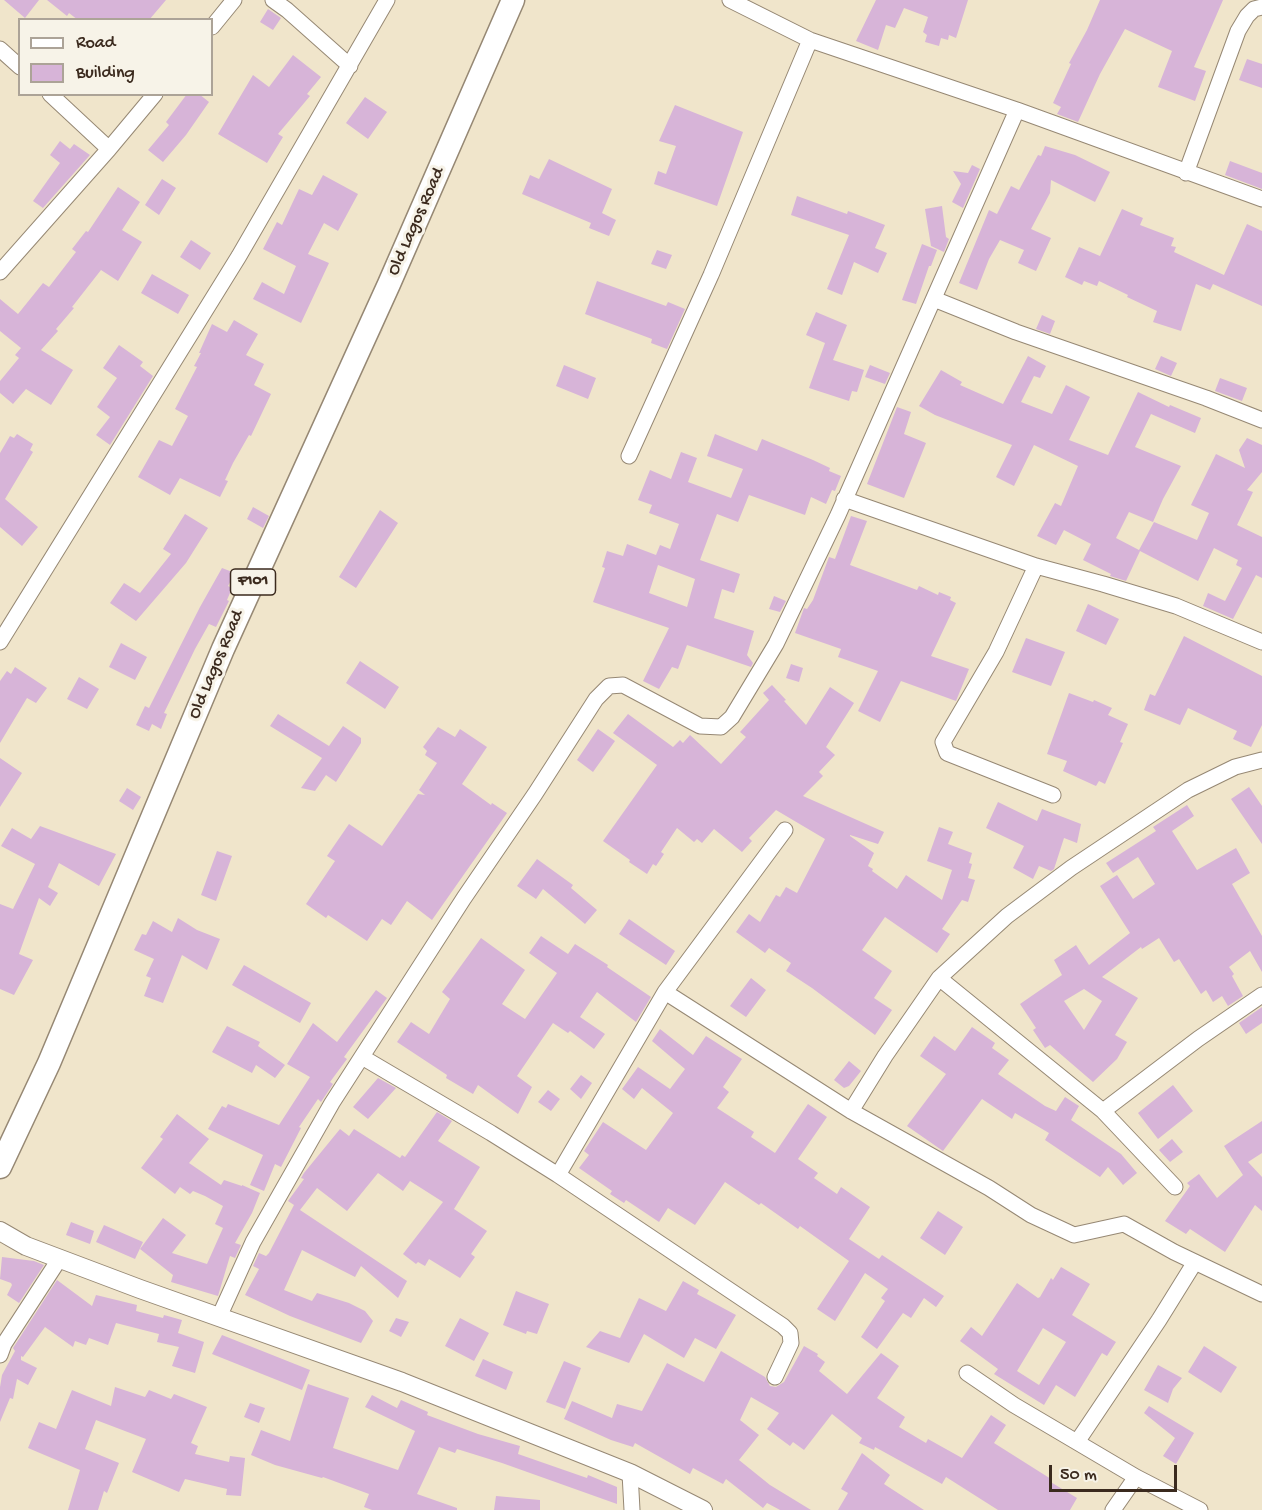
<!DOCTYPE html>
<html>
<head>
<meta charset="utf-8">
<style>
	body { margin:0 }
	#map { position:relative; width:1262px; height:1510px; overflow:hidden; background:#f0e5cb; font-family:"Gochi Hand",sans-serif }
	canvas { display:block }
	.legend { position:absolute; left:18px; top:18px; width:195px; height:78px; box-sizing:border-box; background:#f7f3e8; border:2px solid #aca397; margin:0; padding:8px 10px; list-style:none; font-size:18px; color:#3b2a1e }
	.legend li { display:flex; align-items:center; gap:12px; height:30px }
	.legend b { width:30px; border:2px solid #aca397 }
	.scale { position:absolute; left:1049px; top:1465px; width:128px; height:27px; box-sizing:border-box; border:3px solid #3b2a1e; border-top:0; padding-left:8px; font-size:18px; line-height:21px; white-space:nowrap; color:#3b2a1e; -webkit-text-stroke:4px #f7f3e8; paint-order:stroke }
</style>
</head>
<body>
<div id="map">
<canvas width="1262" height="1510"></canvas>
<ul class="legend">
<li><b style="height:8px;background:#fff"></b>Road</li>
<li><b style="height:16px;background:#d7b4d8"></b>Building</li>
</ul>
<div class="scale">50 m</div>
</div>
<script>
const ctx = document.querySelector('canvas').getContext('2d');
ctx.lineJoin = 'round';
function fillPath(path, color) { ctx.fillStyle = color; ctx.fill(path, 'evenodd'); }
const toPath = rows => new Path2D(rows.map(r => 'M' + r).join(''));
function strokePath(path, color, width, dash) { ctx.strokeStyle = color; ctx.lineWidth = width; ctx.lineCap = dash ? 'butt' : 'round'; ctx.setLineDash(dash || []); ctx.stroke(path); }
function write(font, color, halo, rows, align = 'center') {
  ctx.font = font + ' "Gochi Hand",sans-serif'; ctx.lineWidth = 6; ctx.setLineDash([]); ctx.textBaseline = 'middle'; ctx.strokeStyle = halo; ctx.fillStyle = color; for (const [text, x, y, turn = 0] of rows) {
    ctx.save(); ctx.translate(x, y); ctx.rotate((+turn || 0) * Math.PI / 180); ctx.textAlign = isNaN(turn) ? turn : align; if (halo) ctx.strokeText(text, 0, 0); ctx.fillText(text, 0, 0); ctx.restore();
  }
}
fillPath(toPath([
	[4,0,39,0,25,18],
	[47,0,166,0,149,20,78,20,69,13,67,16],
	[876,0,968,0,956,38,949,35,948,40,941,38,939,46,925,42,927,35,923,32,928,17,904,8,895,28,886,25,878,50,856,41],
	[1100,0,1223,0,1194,67,1206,71,1195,101,1158,87,1172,51,1125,29,1100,74,1078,122,1057,114,1061,107,1053,103,1071,64,1069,63,1087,30],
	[268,9,281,18,273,30,260,22],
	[293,55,321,77,307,94,310,96,278,134,283,137,267,163,218,134,253,75,269,87],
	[1247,59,1262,64,1262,88,1239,80],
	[187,94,199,94,209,102,186,135,163,162,148,150,169,125,166,122],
	[365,97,387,112,368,139,346,123],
	[675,105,743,132,717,206,654,184,658,171,666,174,676,146,659,141],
	[60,141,70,149,74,144,90,155,43,208,33,201,60,163,50,155],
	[1045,146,1075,155,1110,172,1095,202,1051,180,1050,193,1031,229,1051,238,1036,271,1018,263,1024,250,1000,240,989,259,977,290,959,283,989,210,997,214,1011,186,1019,190,1038,155,1041,156],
	[549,159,612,189,602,213,616,220,609,236,589,228,591,223,522,194,530,175,539,179],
	[1230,161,1262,173,1262,189,1225,175],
	[972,165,980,169,963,208,952,202,961,184,953,171,968,173],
	[323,175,358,194,338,231,324,223,308,254,329,263,301,323,253,299,262,282,284,294,296,266,263,249,277,222,282,225,299,189,312,195],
	[162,179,176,188,159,215,145,205],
	[118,187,140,202,122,230,142,242,118,281,101,270,72,307,74,308,56,329,58,331,41,350,73,370,51,405,26,389,13,404,0,393,0,381,19,358,15,355,21,348,0,331,0,299,18,314,43,283,49,287,76,252,72,249,86,231,88,232],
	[797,196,847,214,848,211,885,225,875,248,887,253,878,273,854,262,842,295,827,289,849,235,791,215],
	[942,206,946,237,949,239,944,252,931,246,925,209],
	[1122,209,1143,218,1140,225,1174,238,1171,246,1176,247,1174,252,1224,275,1247,224,1262,231,1262,306,1213,284,1210,290,1196,284,1181,331,1153,322,1157,311,1127,297,1128,295,1099,281,1097,286,1084,281,1082,285,1065,277,1079,247,1100,256],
	[191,240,211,253,200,270,180,257],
	[922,244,937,250,931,266,929,266,916,304,902,300],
	[657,250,672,255,666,269,651,264],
	[152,274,189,295,178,314,141,293],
	[597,281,666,306,668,302,685,309,667,349,651,343,652,339,585,314],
	[816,312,847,325,833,360,864,370,857,392,852,391,849,401,809,388,825,343,806,335],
	[1042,315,1055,321,1050,334,1036,329],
	[234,320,258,334,246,355,264,364,254,385,271,394,251,436,249,435,233,463,225,480,228,481,220,497,180,478,170,495,138,477,159,440,172,446,188,416,175,409,197,367,194,366,201,353,199,353,212,324,227,332],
	[119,345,143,362,140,366,153,376,110,445,96,435,110,417,97,407,117,378,103,368],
	[1028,356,1046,366,1040,378,1034,376,1021,402,1052,414,1066,385,1090,397,1069,440,1108,455,1138,392,1169,407,1170,405,1201,418,1195,433,1151,414,1135,447,1181,466,1163,499,1153,522,1129,512,1116,538,1139,550,1154,522,1197,540,1209,513,1191,505,1216,454,1245,468,1239,450,1247,438,1262,445,1262,472,1247,490,1253,492,1237,525,1262,537,1262,578,1256,575,1233,619,1203,606,1208,593,1225,601,1242,568,1236,565,1238,560,1214,548,1198,581,1140,551,1126,581,1110,576,1111,574,1083,560,1091,544,1064,530,1056,545,1037,536,1055,503,1061,506,1078,466,1034,445,1014,486,996,477,1012,445,935,415,919,406,941,370,962,382,960,385,1003,404],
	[1161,356,1177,363,1171,376,1155,369],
	[564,365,596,378,588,399,556,386],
	[870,365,890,373,885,384,865,377],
	[1220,378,1247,388,1242,401,1215,391],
	[897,407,911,412,904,434,926,443,904,498,867,484],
	[17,434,33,444,30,450,33,452,5,499,38,527,22,546,0,527,0,453,10,436,14,438],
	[715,434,757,451,762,439,813,460,830,468,829,471,841,476,835,491,832,490,826,504,811,497,805,515,749,495,738,522,717,514,700,560,740,574,734,593,722,589,714,618,754,631,747,655,753,663,751,667,687,645,678,669,672,667,659,689,643,681,669,628,593,602,605,568,602,567,607,551,623,556,627,544,656,555,660,545,670,549,679,524,649,513,652,505,638,500,650,470,671,479,681,452,697,458,688,482,731,498,743,469,707,456],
	[658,565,695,579,687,607,649,593],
	[253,507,269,516,263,528,247,519],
	[380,510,398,523,356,588,339,577],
	[185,514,208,528,186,563,136,621,110,603,124,583,140,593,171,554,163,549],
	[851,516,867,521,850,565,917,590,919,586,938,595,939,592,951,597,950,600,956,603,931,656,969,669,956,701,901,681,880,722,858,711,878,671,838,657,841,649,795,633,804,608,807,609,813,600,829,557,835,559],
	[222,568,235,573,228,586,232,588,227,600,229,601,216,627,209,624,195,649,164,713,167,714,161,729,152,724,149,731,136,725,145,706,149,708,200,607],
	[774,596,786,601,780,612,769,609],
	[1088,604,1119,619,1106,645,1076,631],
	[1184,636,1262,676,1262,725,1251,747,1233,739,1237,731,1188,708,1180,725,1144,710,1150,694,1155,696],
	[1026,638,1065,652,1051,686,1012,672],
	[121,643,147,657,135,680,109,667],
	[360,661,399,687,385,709,346,683],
	[791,664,803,668,799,682,786,678],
	[15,667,47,688,36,703,27,698,0,743,0,681,7,671,11,674],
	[79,677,99,689,87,709,67,699],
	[772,685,786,700,784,701,806,725,830,687,854,703,826,747,835,755,819,772,823,776,803,796,884,832,878,844,850,835,850,836,874,853,868,866,873,869,872,871,897,889,906,875,942,900,952,870,927,861,939,827,953,832,948,844,972,853,969,863,972,864,968,878,975,880,968,902,962,900,942,929,950,934,937,953,885,917,862,950,892,971,874,998,892,1010,875,1035,812,988,786,971,791,963,769,948,765,953,736,932,749,914,760,922,776,895,780,897,786,887,797,893,825,839,776,810,749,838,752,841,742,852,714,829,702,843,697,839,694,842,677,828,661,852,664,854,656,866,653,864,647,874,629,862,630,860,603,841,657,765,613,733,628,714,673,747,680,740,683,743,690,735,721,764,746,737,740,732,769,700,763,693],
	[1069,693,1093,702,1094,700,1112,708,1108,715,1128,724,1120,742,1123,743,1105,784,1099,781,1096,786,1063,771,1067,761,1047,754],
	[278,714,329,746,343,726,361,738,361,743,336,782,326,775,315,791,301,788,322,758,270,726],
	[438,727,455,737,460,729,487,747,462,784,491,805,492,803,507,813,432,920,407,901,391,925,382,919,367,941,328,915,326,918,306,904,335,861,327,856,349,824,382,846,418,794,425,795,419,790,437,763,425,755,427,751,423,747],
	[598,729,615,741,593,772,577,760],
	[0,758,22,773,0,807],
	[1249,787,1262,806,1262,844,1231,799],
	[127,788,141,797,133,810,119,801],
	[998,802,1037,821,1042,809,1081,824,1077,843,1064,838,1054,869,1051,871,1039,866,1033,879,1013,868,1024,846,986,828],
	[1187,805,1194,816,1172,831,1197,870,1236,848,1250,873,1232,884,1262,936,1262,972,1250,951,1229,967,1234,974,1232,976,1243,996,1228,1006,1222,996,1213,1002,1206,990,1201,994,1179,959,1174,962,1159,938,1142,949,1141,947,1102,977,1138,998,1115,1035,1127,1042,1117,1059,1093,1082,1050,1045,1045,1048,1033,1030,1036,1028,1020,1004,1062,975,1054,960,1076,945,1089,965,1130,933,1100,886,1117,875,1133,899,1155,884,1138,857,1113,873,1106,863,1156,831,1153,827],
	[1084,989,1102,1001,1084,1030,1064,1001],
	[40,826,116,854,99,886,59,863,48,887,58,893,50,906,39,898,19,954,33,960,14,995,0,989,0,904,13,909,35,864,1,846,12,828,31,839],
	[217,851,232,856,216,901,201,895],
	[537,859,573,885,571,888,597,910,585,924,543,889,536,899,517,886],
	[178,918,197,930,220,939,207,970,182,955,163,1003,144,996,151,978,146,976,154,959,134,950,142,934,146,935,153,921,172,932],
	[629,919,675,951,666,965,619,934],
	[541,936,568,954,575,944,608,965,607,967,651,997,636,1022,597,992,580,1017,605,1034,594,1049,570,1031,568,1033,553,1023,517,1076,532,1087,518,1114,478,1085,473,1094,446,1078,447,1075,397,1042,411,1022,429,1034,450,999,442,992,481,938,525,970,502,1004,525,1019,557,973,529,953],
	[244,965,311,1003,300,1023,232,985],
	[751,978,766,990,746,1017,730,1006],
	[376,990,387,998,344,1057,347,1059,330,1082,333,1084,321,1102,318,1099,299,1127,301,1128,281,1167,275,1164,264,1191,250,1185,263,1155,208,1129,222,1106,226,1108,228,1104,279,1125,310,1077,287,1064,313,1023,337,1042],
	[1262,1007,1262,1023,1246,1034,1239,1023],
	[227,1026,260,1042,258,1046,285,1065,275,1078,256,1065,252,1073,212,1052],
	[972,1027,995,1043,992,1048,1009,1060,998,1074,1045,1106,1056,1111,1065,1097,1079,1106,1071,1120,1121,1154,1137,1173,1123,1185,1108,1167,1100,1177,1045,1140,1049,1133,1015,1113,1012,1119,982,1099,943,1151,907,1126,946,1074,920,1056,934,1036,955,1051],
	[660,1029,693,1055,706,1036,742,1059,723,1087,729,1092,717,1108,754,1132,751,1137,775,1153,808,1104,827,1117,798,1159,818,1173,814,1178,837,1194,841,1187,870,1207,849,1239,879,1259,882,1255,944,1296,936,1307,924,1298,911,1318,903,1313,877,1349,861,1337,885,1301,881,1298,888,1289,865,1273,835,1321,817,1309,849,1261,800,1226,798,1229,761,1203,759,1205,725,1182,695,1225,668,1208,659,1222,626,1200,624,1203,610,1194,612,1191,579,1168,589,1155,584,1151,603,1122,646,1150,673,1113,642,1088,634,1099,622,1089,638,1067,670,1089,685,1069,652,1041],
	[849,1061,861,1071,849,1086,844,1088,834,1080],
	[581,1075,592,1083,581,1099,570,1089],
	[378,1078,396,1088,368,1119,353,1107],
	[1173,1085,1193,1111,1158,1139,1138,1113],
	[548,1090,560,1099,551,1111,538,1102],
	[437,1112,452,1121,438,1141,480,1167,454,1209,487,1231,471,1254,475,1257,460,1278,429,1259,425,1266,418,1262,416,1264,403,1254,443,1202,410,1181,403,1191,378,1173,347,1211,317,1188,300,1210,407,1281,398,1298,361,1266,355,1277,302,1250,284,1290,312,1301,317,1293,349,1303,365,1311,373,1321,361,1343,290,1316,245,1295,259,1269,253,1266,259,1253,266,1256,269,1253,294,1205,288,1201,304,1179,301,1178,304,1173,340,1129,349,1136,354,1129,400,1158,402,1155,405,1157],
	[177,1114,209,1139,189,1163,221,1185,224,1180,242,1186,242,1185,260,1193,252,1213,235,1243,241,1245,235,1258,230,1256,218,1296,171,1282,173,1275,140,1249,163,1218,186,1235,172,1253,207,1264,223,1228,215,1224,223,1206,205,1196,193,1191,190,1194,180,1187,175,1194,141,1168,163,1139,160,1137],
	[1262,1121,1262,1153,1248,1162,1262,1177,1262,1211,1255,1205,1225,1252,1190,1229,1186,1234,1165,1221,1190,1186,1187,1183,1199,1174,1217,1198,1243,1175,1224,1146],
	[1172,1139,1183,1152,1170,1162,1159,1150],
	[938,1211,963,1227,945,1255,920,1238],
	[71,1222,94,1231,90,1244,66,1235],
	[104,1225,143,1242,135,1259,96,1242],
	[2,1257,34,1261,44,1265,19,1303,7,1295,12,1285,11,1283,0,1279],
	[1061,1267,1090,1284,1072,1315,1116,1342,1107,1356,1102,1353,1075,1397,1056,1385,1044,1405,994,1374,998,1369,960,1341,971,1327,982,1336,1017,1283,1038,1298,1040,1297,1051,1278,1053,1280],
	[1043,1328,1066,1342,1039,1385,1017,1371],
	[57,1280,92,1306,96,1295,137,1305,136,1311,163,1318,164,1315,182,1320,178,1333,204,1342,195,1373,172,1366,179,1347,157,1342,159,1334,116,1323,108,1345,89,1338,86,1345,75,1341,73,1347,45,1327,23,1357,21,1356,21,1360,37,1368,28,1385,17,1379,13,1399,10,1398,0,1422,0,1387,2,1375,15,1351,13,1348],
	[683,1281,699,1290,697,1294,736,1315,716,1349,695,1338,684,1358,644,1334,629,1363,586,1347,600,1331,620,1338,639,1298,666,1311],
	[516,1291,549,1304,537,1334,527,1331,526,1334,503,1325],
	[396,1318,409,1322,401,1337,389,1331],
	[460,1318,489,1333,474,1361,445,1346],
	[222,1335,310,1370,302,1390,212,1354],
	[804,1346,818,1354,817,1356,825,1362,819,1371,847,1394,881,1353,899,1366,877,1398,905,1417,899,1427,926,1443,928,1439,962,1458,991,1415,1006,1425,994,1443,1051,1479,1049,1481,1077,1498,1070,1510,998,1510,946,1477,942,1484,875,1447,874,1450,859,1443,862,1438,832,1414,804,1450,793,1442,790,1446,767,1429,779,1413,751,1397,740,1420,759,1435,739,1460,770,1485,811,1510,780,1510,767,1503,763,1508,726,1479,723,1484,693,1468,690,1474,635,1443,633,1447,611,1440,564,1419,572,1401,612,1418,617,1404,642,1411,667,1363,704,1382,721,1351,765,1377,770,1386,776,1387,784,1382],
	[1204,1346,1237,1367,1221,1393,1188,1372],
	[483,1359,513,1372,506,1390,475,1376],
	[564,1361,581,1368,565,1409,546,1402],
	[1158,1365,1182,1378,1173,1389,1168,1403,1144,1390],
	[308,1384,349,1398,333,1448,398,1470,415,1431,365,1407,372,1395,397,1408,401,1400,428,1412,427,1415,478,1434,520,1446,518,1454,587,1478,588,1475,617,1487,617,1504,502,1463,457,1449,455,1453,439,1447,417,1494,457,1508,457,1510,372,1510,364,1507,369,1494,323,1477,322,1478,275,1465,251,1455,261,1430,290,1441],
	[115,1387,145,1397,149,1390,171,1399,174,1394,207,1407,191,1443,198,1446,195,1454,229,1462,230,1456,245,1458,241,1496,226,1495,227,1489,185,1479,179,1492,132,1472,146,1439,96,1420,85,1449,119,1463,107,1493,104,1491,98,1510,68,1510,80,1470,28,1448,39,1422,56,1429,72,1390,111,1406],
	[250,1403,265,1408,259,1423,244,1417],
	[1149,1406,1194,1433,1176,1464,1163,1456,1175,1438,1144,1413],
	[862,1453,890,1475,884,1484,924,1510,838,1510,848,1493,841,1489],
	[496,1496,540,1500,540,1510,494,1510]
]), '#d7b4d8');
const minor = toPath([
	[273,0,287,10,350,66],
	[730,0,810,40,1017,110,1262,199],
	[212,27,234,0],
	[0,49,20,67],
	[50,94,109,149],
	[1186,173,1238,31,1247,16,1254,9,1262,7],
	[0,272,109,149,155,94],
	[934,299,1016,332,1206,398,1262,420],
	[629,456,711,275,810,40],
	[844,499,1036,566,1103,584,1176,606,1262,642],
	[1036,566,996,652,943,742,947,753,1053,795],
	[0,642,239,256,387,0],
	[939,978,1103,1111,1175,1187],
	[665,992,851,1111,989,1188,1031,1215,1074,1235,1124,1224,1174,1252,1262,1294],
	[362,1057,491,1133,558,1175,783,1326,790,1333,791,1343,775,1377],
	[851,1111,885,1056,939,978,1007,916,1071,868,1188,790,1235,767,1262,760],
	[1103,1111,1198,1039,1262,995],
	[558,1175,665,992,785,830],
	[219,1317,253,1242,332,1103,464,898,535,794,596,699,609,686,623,685,700,726,721,727,732,717,776,644,838,515,1017,110],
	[0,1355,4,1344,60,1258],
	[967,1373,1014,1405,1136,1477,1200,1510],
	[1077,1442,1159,1320,1195,1262],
	[630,1473,632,1510],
	[1113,1510,1136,1477]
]);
const tertiary = toPath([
	[0,1231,26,1246,140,1289,402,1382,630,1473,703,1510]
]);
const primary = toPath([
	[0,1167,49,1063,223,649,389,284,513,0]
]);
strokePath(minor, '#968874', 17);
strokePath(tertiary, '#968874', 20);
strokePath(primary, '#968874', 25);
strokePath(minor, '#fff', 15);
strokePath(tertiary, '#fff', 18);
strokePath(primary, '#fff', 22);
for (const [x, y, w] of [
	[253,582,45]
]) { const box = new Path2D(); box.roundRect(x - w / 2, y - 13, w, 26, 4.5); ctx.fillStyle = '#f7f3e8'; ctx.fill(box); strokePath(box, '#3b2a1e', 1.5); }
write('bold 16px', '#3b2a1e', null, [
	["F101",253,582]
]);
write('18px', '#3b2a1e', '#f7f3e8', [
	["Old Lagos Road",417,222,-66],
	["Old Lagos Road",217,665,-67]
]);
</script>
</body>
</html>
